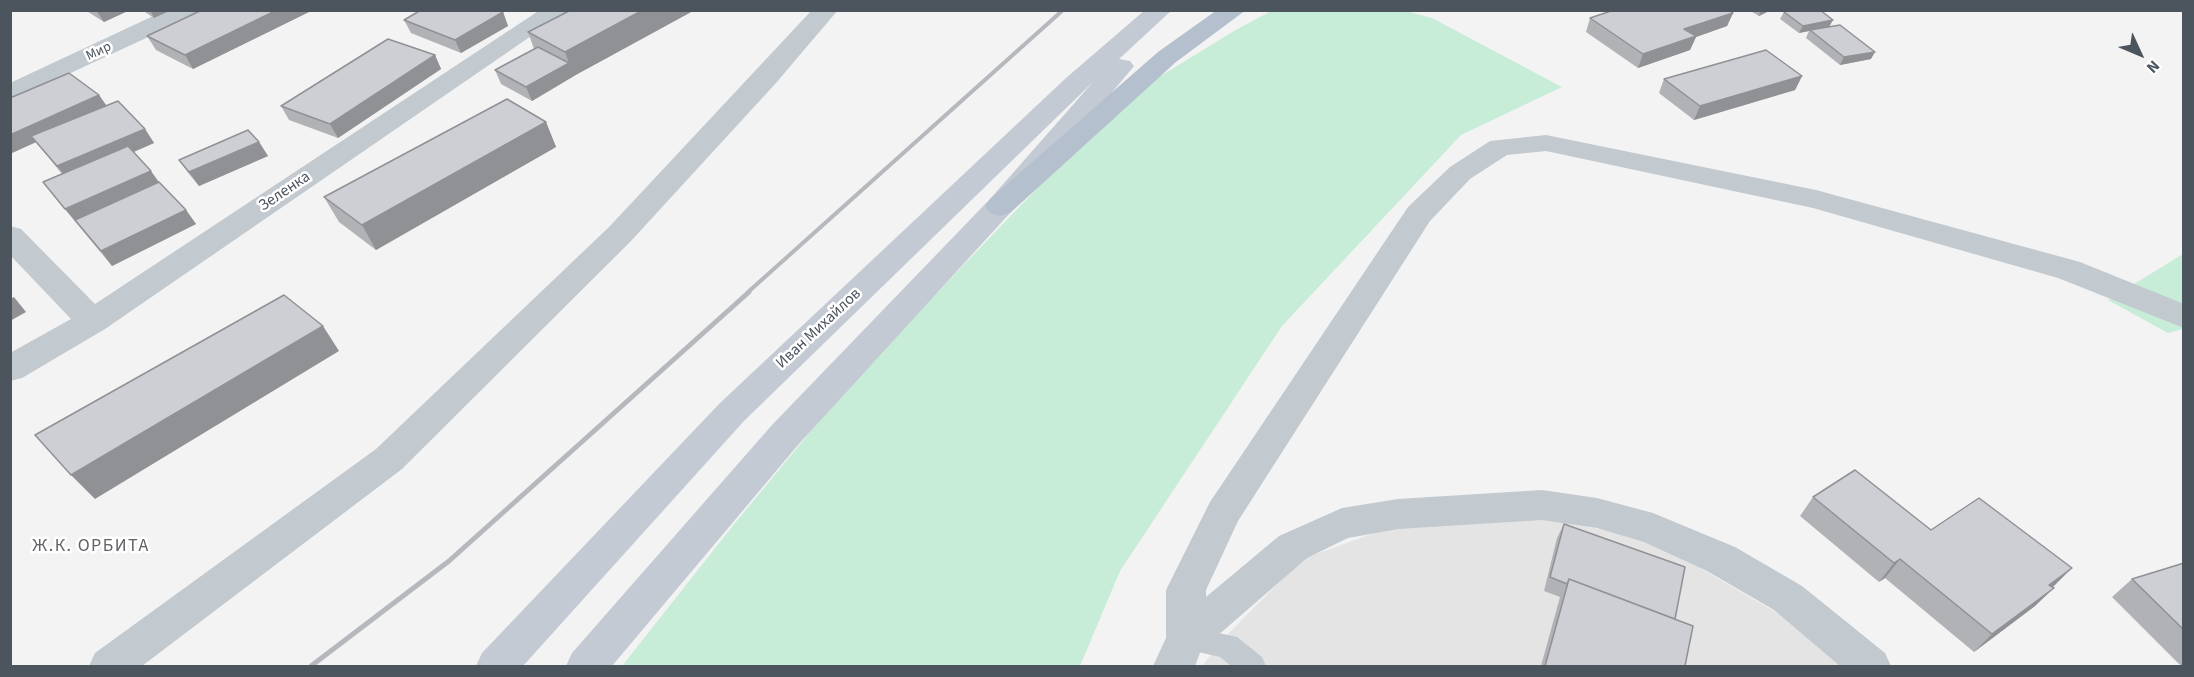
<!DOCTYPE html>
<html>
<head>
<meta charset="utf-8">
<style>
	body { margin:0 }
	#map { position:relative; width:2194px; height:677px; overflow:hidden; background:#f4f3f3; font-family:"Source Sans 3",sans-serif }
	canvas { display:block }
	.frame { position:absolute; inset:0; border:12px solid #4c555e; pointer-events:none }
	.north { position:absolute; left:2110px; top:24px; width:60px; height:60px; -webkit-text-stroke:4px #fff; paint-order:stroke; rotate:134deg; font-size:16px; font-weight:700; line-height:24px; text-align:center; color:#4c555e }
	.north::after { content:''; display:block; margin:auto; width:21px; height:27px; background:#4c555e; clip-path:polygon(50% 0,100% 100%,50% 72%,0 100%) }
</style>
</head>
<body>
<div id="map">
<canvas width="2194" height="677"></canvas>
<div class="frame"></div>
<div class="north">N</div>
</div>
<script>
const ctx = document.querySelector('canvas').getContext('2d');
ctx.lineJoin = 'round';
function fillPath(path, color) { ctx.fillStyle = color; ctx.fill(path, 'evenodd'); }
const toPath = rows => new Path2D(rows.map(r => 'M' + r).join(''));
function strokePath(path, color, width, dash) { ctx.strokeStyle = color; ctx.lineWidth = width; ctx.lineCap = dash ? 'butt' : 'round'; ctx.setLineDash(dash || []); ctx.stroke(path); }
function write(font, color, halo, rows, align = 'center') {
  ctx.font = font + ' "Source Sans 3",sans-serif'; ctx.lineWidth = 5; ctx.setLineDash([]); ctx.textBaseline = 'middle'; ctx.strokeStyle = halo; ctx.fillStyle = color; for (const [text, x, y, turn = 0] of rows) {
    ctx.save(); ctx.translate(x, y); ctx.rotate((+turn || 0) * Math.PI / 180); ctx.textAlign = isNaN(turn) ? turn : align; if (halo) ctx.strokeText(text, 0, 0); ctx.fillText(text, 0, 0); ctx.restore();
  }
}
fillPath(toPath([
	[1539,518,1649,538,1777,613,1844,666,1202,666,1225,637,1302,559,1402,523]
]), '#e5e4e4');
fillPath(toPath([
	[1273,10,1406,11,1432,18,1562,87,1461,135,1282,326,1120,571,1080,666,622,666,735,523,854,379,1123,99,1234,31],
	[2183,254,2183,329,2168,333,2108,300]
]), '#c7ecd7');
fillPath(toPath([
	[1186,626,1237,637,1262,657,1266,666,1231,666,1220,657,1176,647,1172,638,1176,629,1186,626]
]), '#c2c9cf');
fillPath(toPath([
	[166,10,199,10,196,15,10,101,10,83,166,10],
	[540,10,569,10,105,329,22,378,10,381,10,353,71,319,10,255,10,226,21,229,95,304,540,10],
	[812,10,838,10,776,83,631,241,402,469,142,666,89,666,95,653,376,449,609,227,812,10],
	[1546,135,1816,190,2080,262,2184,304,2184,328,2058,278,1813,208,1546,151,1507,155,1470,179,1430,221,1238,521,1206,590,1206,597,1279,536,1342,508,1398,499,1542,490,1597,498,1653,513,1735,547,1802,586,1885,653,1891,666,1840,666,1774,610,1707,571,1644,542,1597,528,1542,520,1398,529,1348,538,1307,558,1201,650,1195,666,1153,666,1166,638,1166,590,1210,502,1408,207,1450,167,1490,141,1546,135]
]), '#c2c9cf');
fillPath(toPath([
	[1145,10,1172,10,1119,59,1130,61,1134,66,1130,71,1010,213,798,445,612,666,566,666,572,653,772,425,990,199,1093,82,744,421,523,666,476,666,482,653,720,403,1066,78,1145,10]
]), '#c3cad4');
fillPath(toPath([
	[1217,10,1246,10,1176,62,1010,213,1000,216,990,213,985,206,990,199,1158,52,1217,10]
]), '#b5c0ce');
strokePath(toPath([
	[747,293,1063,10]
]), '#b5b8bc', 4);
strokePath(toPath([
	[311,666,449,561,749,292]
]), '#b5b8bc', 5);
fillPath(toPath([
	[85,10,130,10,104,22],
	[142,10,171,10,154,18],
	[571,10,574,76,532,101,501,84,495,70,534,49,528,32],
	[1749,10,1771,10,1759,16],
	[311,11,193,69,156,50,147,36],
	[503,12,508,26,461,53,411,33,404,20],
	[1784,12,1829,27,1871,59,1840,65,1806,38,1809,31,1799,33,1780,19],
	[1733,13,1727,26,1696,37,1690,50,1638,68,1586,32,1590,18],
	[435,55,441,69,338,138,289,120,281,106],
	[1802,76,1795,90,1694,120,1659,93,1664,79],
	[99,95,106,106,145,129,154,143,134,152,161,185,186,210,196,224,112,266,54,196,62,174,36,142],
	[546,122,556,147,376,250,339,222,324,197],
	[259,142,268,156,199,186,189,174,179,160],
	[1813,497,1931,530,2052,587,2035,606,1974,652,1885,578,1879,582,1800,516],
	[1564,524,1675,619,1685,666,1541,666,1560,597,1544,591,1557,538],
	[2184,563,2184,666,2181,666,2112,597,2132,579]
]), '#b0b2b6');
fillPath(toPath([
	[96,10,130,10,104,22],
	[150,10,171,10,154,18],
	[277,10,311,11,193,69,185,55],
	[643,10,695,10,574,76,532,101,526,87,569,63,565,52],
	[1761,10,1771,10,1759,16],
	[503,12,508,26,461,53,455,40],
	[1733,13,1727,26,1696,37,1690,50,1638,68,1643,54,1684,29],
	[1833,20,1829,27,1810,30,1809,31,1799,33,1803,26],
	[1875,52,1871,59,1840,65,1844,57],
	[435,55,441,69,338,138,330,124],
	[1802,76,1795,90,1694,120,1700,106],
	[99,95,109,109,10,154,10,135],
	[546,122,556,147,376,250,362,225],
	[145,129,154,143,68,180,57,166],
	[259,142,268,156,199,186,189,172],
	[151,171,161,185,77,223,65,209],
	[186,210,196,224,112,266,101,251],
	[14,297,26,312,10,321,10,299],
	[323,326,339,351,95,499,71,475],
	[1900,559,1885,578,1879,582,1894,563],
	[2072,568,2054,586,2031,603,2049,585],
	[2054,588,2035,606,1974,652,1992,634]
]), '#909194');
const building = toPath([
	[202,10,277,10,185,55,147,36,202,10],
	[421,10,499,10,503,12,455,40,404,20,421,10],
	[571,10,643,10,565,52,528,32,571,10],
	[1614,10,1729,10,1733,13,1684,29,1696,36,1643,54,1590,18,1614,10],
	[1791,10,1820,10,1833,20,1803,26,1784,12,1791,10],
	[1840,25,1875,52,1844,57,1810,30,1840,25],
	[388,39,435,55,330,124,281,106,388,39],
	[538,47,569,63,526,87,495,70,538,47],
	[1766,50,1802,76,1700,106,1664,79,1766,50],
	[69,73,99,95,10,135,10,98,69,73],
	[507,99,546,122,362,225,324,197,507,99],
	[118,101,145,129,57,166,31,136,118,101],
	[248,130,259,142,189,172,179,160,248,130],
	[128,146,151,171,65,209,43,182,128,146],
	[159,182,186,210,101,251,75,220,159,182],
	[284,295,323,326,71,475,35,435,284,295],
	[1855,470,1931,530,1979,498,2072,568,2049,585,2054,588,1992,634,1900,559,1894,563,1813,497,1855,470],
	[1564,524,1685,567,1675,619,1569,579,1567,584,1550,577,1564,524],
	[2184,563,2184,630,2132,579,2184,563],
	[1569,579,1693,626,1685,666,1545,666,1569,579]
]);
fillPath(building, '#cdcfd4');
strokePath(building, '#909194', 1.5);
write('14px', '#4c555e', '#fff', [
	["Мир",99,52,-25]
]);
write('16px', '#4c555e', '#fff', [
	["Зеленка",285,192,-34],
	["Иван Михайлов",819,329,-43]
]);
ctx.letterSpacing = '1.5px';
write('18px', '#606267', '#fff', [
	["Ж.К. ОРБИТА",91,547]
]);
ctx.letterSpacing = '0px';
</script>
</body>
</html>
